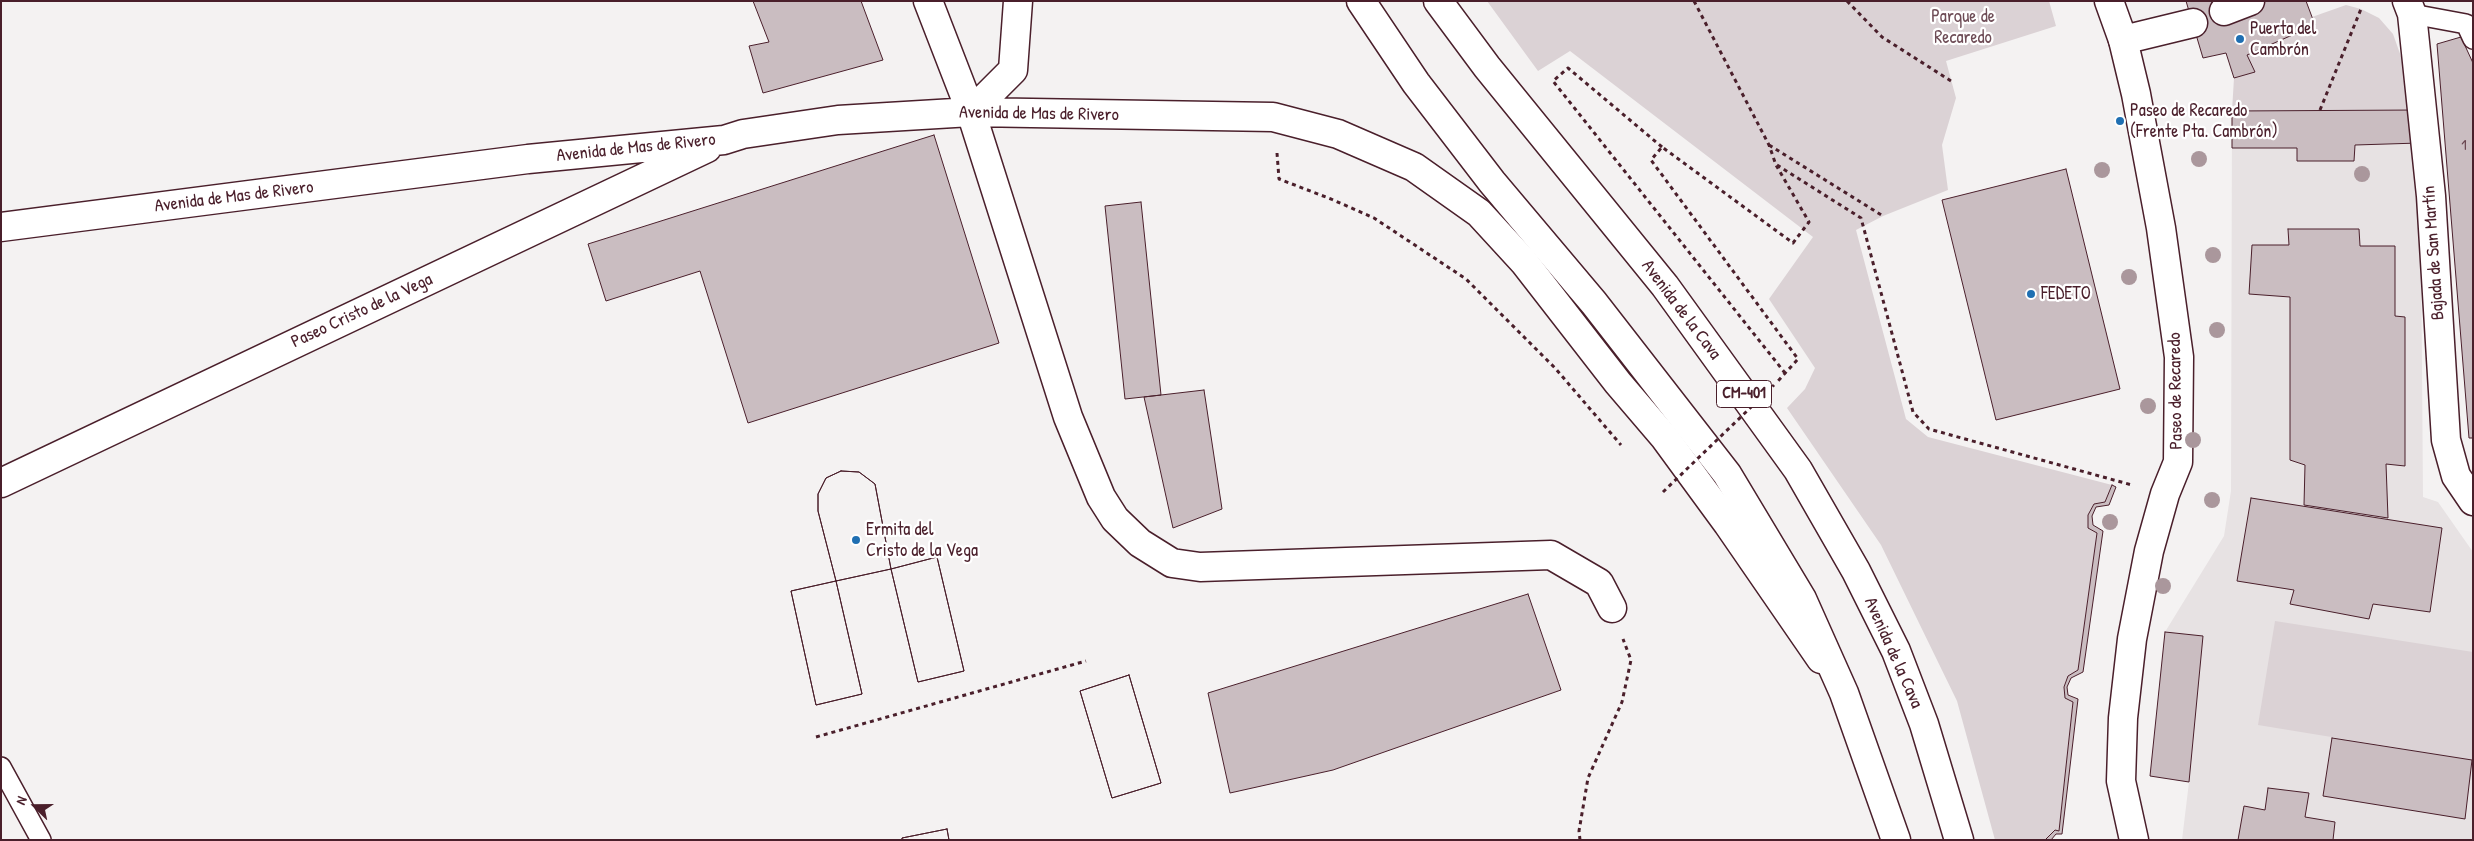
<!DOCTYPE html>
<html>
<head>
<meta charset="utf-8">
<style>
	body { margin:0 }
	#map { position:relative; width:2474px; height:841px; overflow:hidden; background:#f4f2f2; font-family:"Patrick Hand",sans-serif }
	canvas { display:block }
	.frame { position:absolute; inset:0; border:2px solid #4a1f2b; pointer-events:none }
	.north { position:absolute; left:10px; top:781px; width:50px; height:50px; -webkit-text-stroke:4px #fff; paint-order:stroke; rotate:292deg; font-size:14px; font-weight:700; line-height:20px; text-align:center; color:#4a1f2b }
	.north::after { content:''; display:block; margin:auto; width:18px; height:22px; background:#4a1f2b; clip-path:polygon(50% 0,100% 100%,50% 72%,0 100%) }
</style>
</head>
<body>
<div id="map">
<canvas width="2474" height="841"></canvas>
<div class="frame"></div>
<div class="north">N</div>
</div>
<script>
const ctx = document.querySelector('canvas').getContext('2d');
ctx.lineJoin = 'round';
function fillPath(path, color) { ctx.fillStyle = color; ctx.fill(path, 'evenodd'); }
const toPath = rows => new Path2D(rows.map(r => 'M' + r).join(''));
function strokePath(path, color, width, dash) { ctx.strokeStyle = color; ctx.lineWidth = width; ctx.lineCap = dash ? 'butt' : 'round'; ctx.setLineDash(dash || []); ctx.stroke(path); }
function write(font, color, halo, rows, align = 'center') {
  ctx.font = font + ' "Patrick Hand",sans-serif'; ctx.lineWidth = 4.5; ctx.setLineDash([]); ctx.textBaseline = 'middle'; ctx.strokeStyle = halo; ctx.fillStyle = color; for (const [text, x, y, turn = 0] of rows) {
    ctx.save(); ctx.translate(x, y); ctx.rotate((+turn || 0) * Math.PI / 180); ctx.textAlign = isNaN(turn) ? turn : align; if (halo) ctx.strokeText(text, 0, 0); ctx.fillText(text, 0, 0); ctx.restore();
  }
}
fillPath(toPath([
	[2420,110,2423,497,2438,502,2473,552,2473,840,2182,840,2189,782,2150,776,2165,632,2224,536,2231,491,2232,111]
]), '#e7e2e3');
fillPath(toPath([
	[1487,1,2049,1,2056,26,1946,61,1956,98,1942,145,1948,190,1883,216,1856,230,1906,419,1928,437,2112,485,2105,502,2094,504,2088,515,2088,528,2097,533,2078,670,2068,676,2064,687,2065,698,2073,702,2059,831,2054,830,2045,840,1995,840,1957,701,1881,545,1787,408,1805,389,1815,368,1769,299,1813,237,1570,51,1538,71],
	[2346,5,2361,9,2379,18,2393,34,2420,110,2232,111,2234,78,2254,72,2247,55,2312,17],
	[2275,621,2473,652,2473,833,2472,760,2258,725]
]), '#dbd2d5');
const building = toPath([
	[753,1,861,1,883,60,763,93,749,46,769,42,753,1],
	[2186,1,2221,1,2228,23,2261,11,2258,1,2306,1,2315,25,2247,55,2255,72,2234,78,2226,53,2203,58,2186,1],
	[2461,37,2473,63,2473,438,2469,438,2437,44,2461,37],
	[2420,110,2419,143,2355,145,2354,161,2297,161,2297,148,2232,148,2232,111,2420,110],
	[934,135,999,343,748,423,700,271,606,301,588,244,934,135],
	[2066,169,2120,389,1996,420,1942,200,2066,169],
	[1141,202,1161,395,1125,399,1105,206,1141,202],
	[2288,229,2359,229,2360,246,2395,246,2395,316,2405,317,2405,466,2386,464,2388,518,2304,505,2305,465,2290,460,2290,297,2249,294,2252,245,2289,245,2288,229],
	[1204,390,1222,509,1173,528,1144,397,1204,390],
	[841,471,859,472,875,484,891,569,836,581,818,511,818,494,826,478,841,471],
	[841,471,859,472,875,484,891,569,836,581,818,511,818,494,826,478,841,471],
	[2112,485,2116,487,2109,505,2096,507,2092,516,2093,525,2103,531,2083,672,2071,678,2067,687,2068,695,2078,699,2062,834,2056,834,2051,840,2045,840,2055,830,2059,831,2073,702,2065,698,2064,687,2068,676,2078,670,2097,533,2088,528,2088,515,2094,504,2105,502,2112,485],
	[2251,498,2442,528,2430,612,2373,604,2369,619,2290,604,2294,590,2237,581,2251,498],
	[937,557,964,671,918,682,891,569,937,557],
	[937,557,964,671,918,682,891,569,937,557],
	[836,581,862,694,816,705,791,591,836,581],
	[836,581,862,694,816,705,791,591,836,581],
	[1528,594,1561,690,1333,770,1230,793,1208,693,1528,594],
	[2165,632,2203,636,2189,782,2150,776,2165,632],
	[1129,675,1161,783,1112,798,1080,691,1129,675],
	[1129,675,1161,783,1112,798,1080,691,1129,675],
	[2332,738,2472,760,2465,819,2323,796,2332,738],
	[2268,788,2309,793,2305,817,2335,822,2333,840,2238,840,2244,806,2265,810,2268,788],
	[947,829,949,840,902,840,902,838,947,829],
	[947,829,949,840,902,840,902,838,947,829]
]);
fillPath(building, '#cabdc1');
strokePath(building, '#4a1f2b', 1);
const lane = toPath([
	[2412,14,2466,24,2473,39],
	[1,767,41,840]
]);
const street = toPath([
	[928,1,971,112,1068,417,1101,497,1115,519,1140,543,1172,563,1200,567,1551,555,1599,583,1612,608],
	[2224,11,2250,1],
	[2123,40,2193,23],
	[971,112,1013,70,1018,1],
	[1,227,528,159,724,140,743,134,838,120,971,112,1273,117,1338,134,1414,167,1479,213,1524,262,1618,383,1665,438,1728,524,1821,659],
	[1,483,707,148]
]);
const secondary = toPath([
	[2109,1,2123,40,2136,94,2161,228,2179,357,2178,462,2165,494,2149,551,2132,639,2123,718,2121,781,2134,840],
	[2407,1,2412,14,2431,196,2446,440,2456,476,2473,501]
]);
const primary = toPath([
	[1361,1,1416,83,1492,182,1594,303,1727,474,1802,599,1844,693,1896,840],
	[1438,1,1487,67,1665,286,1798,470,1856,571,1896,651,1924,724,1959,840]
]);
strokePath(lane, '#4a1f2b', 22);
strokePath(street, '#4a1f2b', 31);
strokePath(secondary, '#4a1f2b', 31);
strokePath(primary, '#4a1f2b', 31);
strokePath(toPath([
	[1694,1,1769,145,1776,165,1809,222,1793,243,1662,147,1651,160,1798,359,1778,381],
	[1847,1,1882,37,1951,81],
	[2320,110,2361,9],
	[1769,145,1883,216],
	[1662,147,1568,68,1553,81,1785,373],
	[1277,153,1279,179,1331,199,1374,218,1466,279,1555,368,1621,445],
	[1777,165,1861,218,1913,412,1929,429,2132,485],
	[816,737,1086,661],
	[1580,840,1579,831,1588,778,1622,702,1631,660,1623,639]
]), '#4a1f2b', 3, [4, 4]);
strokePath(lane, '#fff', 19);
strokePath(street, '#fff', 28);
strokePath(secondary, '#fff', 28);
strokePath(primary, '#fff', 28);
strokePath(toPath([
	[1663,492,1774,385]
]), '#4a1f2b', 3, [4, 4]);
ctx.fillStyle = '#aa979c';
for (const [x, y] of [
	[2199,159],
	[2102,170],
	[2362,174],
	[2213,255],
	[2129,277],
	[2217,330],
	[2148,406],
	[2193,440],
	[2212,500],
	[2110,522],
	[2163,586]
]) { ctx.beginPath(); ctx.arc(x, y, 8, 0, 2 * Math.PI); ctx.fill(); }
for (const [x, y, r, color] of [
	[2240,39,5,"#1f6fb2"],
	[2120,121,5,"#1f6fb2"],
	[2031,294,5,"#1f6fb2"],
	[856,540,5,"#1f6fb2"]
]) { const dot = new Path2D(); dot.arc(x, y, r, 0, 2 * Math.PI); ctx.fillStyle = color; ctx.fill(dot); strokePath(dot, '#fff', 2); }
write('15px', '#6a4650', null, [
	["1",2464,146]
]);
for (const [x, y, w] of [
	[1744,394,55]
]) { const box = new Path2D(); box.roundRect(x - w / 2, y - 13.5, w, 27, 4); ctx.fillStyle = '#fff'; ctx.fill(box); strokePath(box, '#4a1f2b', 1); }
write('bold 16px', '#4a1f2b', null, [
	["CM-401",1744,394]
]);
write('18px', '#6e4c56', '#fff', [
	["Parque de",1963,17],
	["Recaredo",1963,38]
]);
write('18px', '#4a1f2b', '#fff', [
	["Puerta del",2250,29],
	["Cambrón",2250,50],
	["Paseo de Recaredo",2130,111],
	["(Frente Pta. Cambrón)",2130,132],
	["FEDETO",2041,294],
	["Ermita del",866,530],
	["Cristo de la Vega",866,551]
], 'left');
write('18px', '#4a1f2b', '#fff', [
	["Avenida de Mas de Rivero",1039,114,1],
	["Avenida de Mas de Rivero",636,148,-6],
	["Avenida de Mas de Rivero",234,197,-7],
	["Bajada de San Martín",2434,253,-94],
	["Avenida de la Cava",1681,310,53],
	["Paseo Cristo de la Vega",362,311,-25],
	["Paseo de Recaredo",2176,391,-91],
	["Avenida de la Cava",1893,653,66]
]);
</script>
</body>
</html>
